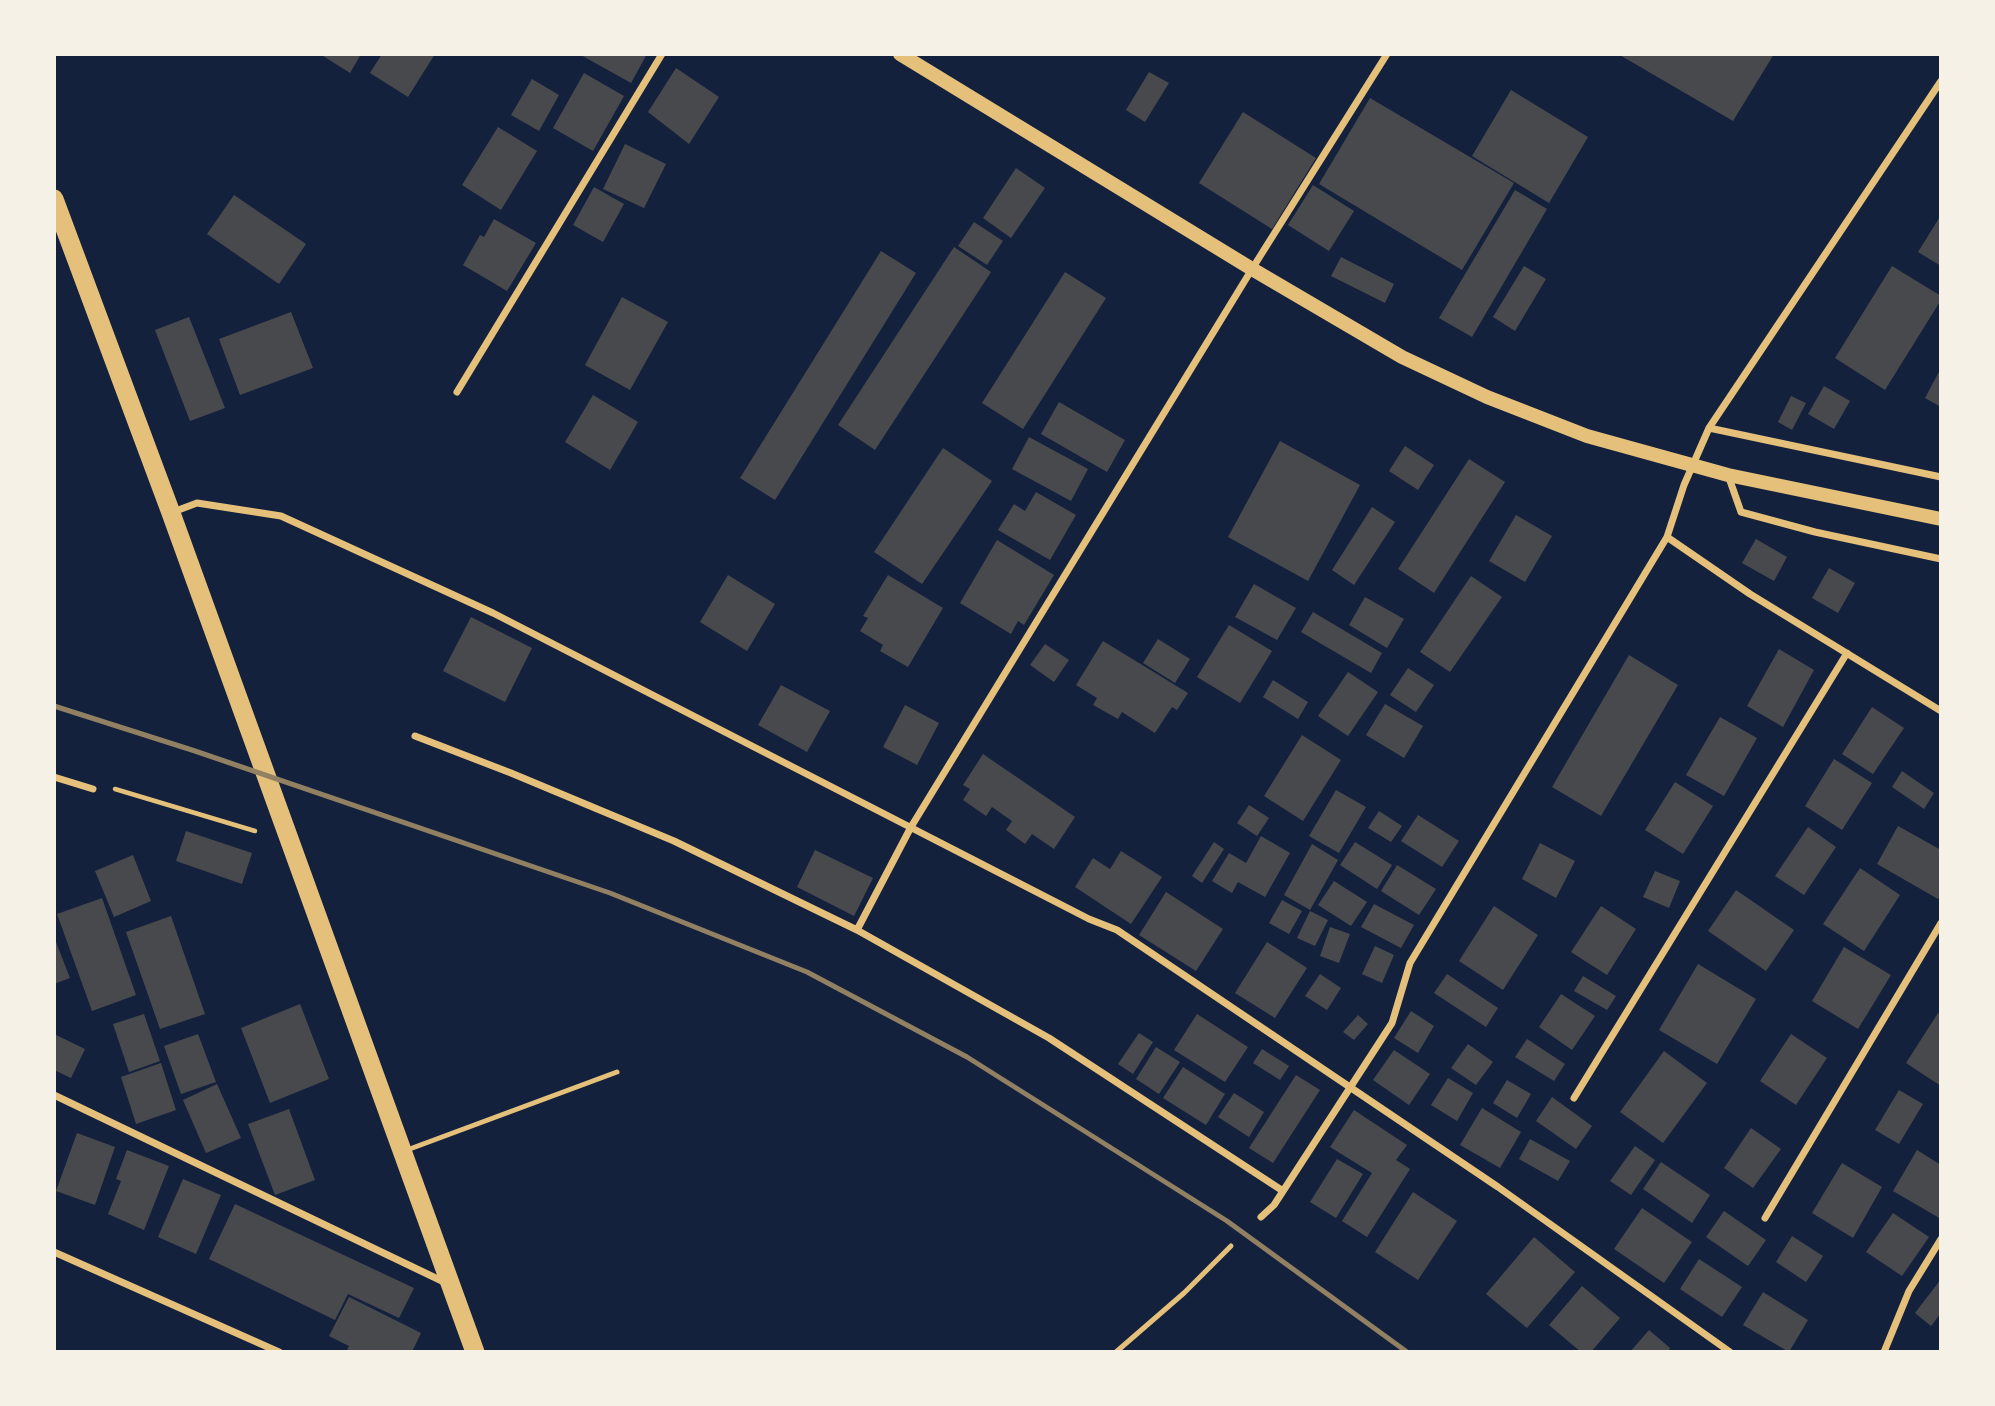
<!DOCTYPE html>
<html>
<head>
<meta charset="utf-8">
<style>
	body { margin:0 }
	#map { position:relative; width:1995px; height:1406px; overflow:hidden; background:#14213d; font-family:Roboto,sans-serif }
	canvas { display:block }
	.frame { position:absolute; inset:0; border:56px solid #f6f1e7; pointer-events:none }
</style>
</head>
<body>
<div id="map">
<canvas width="1995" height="1406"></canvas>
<div class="frame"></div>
</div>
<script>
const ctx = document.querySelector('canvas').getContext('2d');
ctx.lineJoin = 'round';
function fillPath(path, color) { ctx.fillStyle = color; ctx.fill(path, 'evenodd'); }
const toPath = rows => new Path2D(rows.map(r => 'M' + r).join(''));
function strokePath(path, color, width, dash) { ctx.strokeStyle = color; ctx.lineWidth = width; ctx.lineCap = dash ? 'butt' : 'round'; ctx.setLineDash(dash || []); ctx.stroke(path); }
fillPath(toPath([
	[320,54,361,54,350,73],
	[382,54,435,54,408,97,370,73],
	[579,54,647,54,631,83],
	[1618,54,1774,54,1733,121],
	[676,68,719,97,689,144,648,112],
	[1149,72,1169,83,1145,122,1126,110],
	[584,73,624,96,593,151,553,128],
	[532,79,559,95,539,131,511,115],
	[1511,90,1588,137,1549,203,1472,156],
	[1370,98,1514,183,1462,270,1319,184],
	[1243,112,1316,158,1272,229,1199,183],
	[498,127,537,151,501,210,462,185],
	[625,144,666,164,644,208,603,189],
	[1016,168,1045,188,1011,238,983,218],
	[1313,185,1354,211,1329,251,1288,225],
	[594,187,624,204,603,242,573,225],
	[1515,190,1547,209,1472,337,1439,318],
	[234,195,306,244,279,284,207,234],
	[1941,215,1941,266,1918,252],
	[494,219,536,243,507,291,463,265,480,235,484,237],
	[974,222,1003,241,987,265,958,246],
	[954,247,991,272,875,450,838,425],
	[881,251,916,273,775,500,740,478],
	[1341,257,1394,284,1385,303,1331,276],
	[1524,266,1546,279,1515,331,1493,317],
	[1892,266,1941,296,1941,300,1885,390,1835,358],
	[1065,272,1106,298,1023,429,982,403],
	[622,297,668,322,630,390,585,365],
	[291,312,313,368,240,395,219,339],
	[189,317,225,408,190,421,155,330],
	[1941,368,1941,407,1925,398],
	[1824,386,1850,401,1834,429,1808,414],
	[593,395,638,422,610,470,565,442],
	[1791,396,1806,403,1792,430,1778,422],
	[1059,402,1125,440,1107,472,1041,434],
	[1029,437,1088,469,1071,501,1012,469],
	[1280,441,1360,485,1308,581,1228,537],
	[1405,446,1434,465,1418,490,1389,471],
	[943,448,992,481,922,584,874,552],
	[1469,459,1505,482,1434,593,1398,569],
	[1036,492,1076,515,1050,560,998,530,1014,504,1025,511],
	[1372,507,1395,522,1354,585,1332,570],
	[1516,515,1552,536,1525,582,1489,561],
	[1756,539,1787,557,1774,581,1742,563],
	[997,540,1054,575,1024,625,1018,621,1011,634,960,603],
	[1829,568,1855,583,1838,613,1812,598],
	[728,575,775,604,747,651,700,622],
	[888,575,943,608,908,667,880,651,883,645,860,631,868,618,863,616],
	[1471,576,1502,597,1450,672,1420,652],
	[1254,584,1296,608,1277,640,1235,617],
	[1365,597,1404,619,1387,648,1349,625],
	[1313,612,1382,653,1371,673,1301,632],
	[471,617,532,648,505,702,443,671],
	[1229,625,1272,651,1240,703,1197,677],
	[1158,639,1190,659,1175,683,1143,663],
	[1103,641,1188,693,1177,710,1172,707,1155,733,1122,712,1118,719,1093,705,1097,698,1076,685],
	[1045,644,1069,660,1054,682,1030,665],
	[1779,649,1814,670,1783,727,1747,706],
	[1629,655,1678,685,1601,816,1552,787],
	[1408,668,1434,685,1416,712,1390,695],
	[1348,672,1378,692,1348,736,1318,716],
	[1273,680,1308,702,1298,719,1263,697],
	[781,685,830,711,807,752,758,725],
	[1385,704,1423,726,1404,758,1366,735],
	[905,705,939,723,917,765,883,747],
	[1872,707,1904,728,1873,774,1842,754],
	[1720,717,1757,738,1724,796,1686,775],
	[1302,735,1341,760,1303,821,1264,796],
	[983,754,1075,817,1054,849,1032,834,1025,844,1006,830,1012,821,992,807,986,816,963,800,970,789,963,785],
	[1834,759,1872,783,1842,830,1805,806],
	[1902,771,1934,793,1924,809,1892,787],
	[1675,782,1713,806,1683,854,1645,830],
	[1336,790,1366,807,1339,853,1309,836],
	[1249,805,1269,818,1257,836,1237,823],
	[1379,811,1402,826,1391,842,1368,828],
	[1418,815,1459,841,1442,867,1401,841],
	[1898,826,1941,850,1941,894,1938,899,1877,864],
	[1808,827,1836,847,1804,895,1775,876],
	[186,831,252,853,242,884,176,861],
	[1261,836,1290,853,1265,897,1238,882,1232,893,1212,881,1229,853,1246,863],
	[1214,842,1224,849,1202,883,1192,876],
	[1355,842,1392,865,1377,889,1340,865],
	[1540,843,1575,861,1556,898,1522,879],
	[1312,844,1338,860,1310,910,1284,895],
	[815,850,873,878,854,916,797,887],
	[1121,851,1162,877,1131,924,1075,887,1093,858,1110,869],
	[133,855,151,901,114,917,95,871],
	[1397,865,1436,889,1419,915,1381,891],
	[1860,868,1900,895,1864,951,1823,924],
	[1655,871,1680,881,1669,908,1643,897],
	[1334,881,1367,902,1351,926,1318,905],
	[1736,890,1794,930,1766,971,1708,931],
	[1166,892,1223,929,1196,971,1139,935],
	[102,898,136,995,92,1011,57,914],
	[1282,900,1302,911,1289,934,1269,923],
	[1374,904,1414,925,1401,948,1361,927],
	[1494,906,1538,935,1503,990,1459,961],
	[1601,906,1636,929,1607,975,1571,952],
	[1310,911,1328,920,1315,946,1297,938],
	[171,916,205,1014,160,1029,126,932],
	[1330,927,1350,934,1339,963,1320,956],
	[54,937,70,978,54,984],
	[1267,942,1307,968,1275,1018,1235,993],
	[1375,946,1394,955,1382,983,1362,974],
	[1844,947,1891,975,1858,1029,1812,1001],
	[1698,964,1756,999,1717,1064,1659,1030],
	[1320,974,1341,988,1327,1010,1305,996],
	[1447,974,1498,1008,1486,1027,1434,993],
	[1583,976,1616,996,1607,1010,1574,991],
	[1561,994,1595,1016,1572,1050,1539,1027],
	[300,1004,329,1079,270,1103,241,1028],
	[1411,1011,1434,1026,1418,1053,1394,1038],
	[1938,1013,1941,1015,1941,1086,1906,1063],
	[144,1014,160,1061,129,1072,113,1024],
	[1197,1014,1248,1047,1225,1082,1174,1050],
	[1358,1015,1368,1024,1354,1040,1343,1032],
	[1139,1033,1153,1042,1133,1074,1118,1064],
	[54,1034,85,1049,71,1078,54,1070],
	[198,1034,216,1082,181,1094,164,1046],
	[1791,1034,1827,1058,1796,1105,1760,1081],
	[1527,1039,1565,1064,1554,1081,1515,1057],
	[1468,1044,1493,1062,1476,1085,1451,1068],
	[1156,1047,1180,1062,1159,1094,1136,1079],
	[1262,1049,1289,1066,1280,1080,1253,1063],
	[1394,1050,1430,1074,1409,1105,1373,1080],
	[1664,1051,1707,1083,1663,1143,1620,1112],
	[161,1063,176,1110,136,1124,121,1077],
	[1183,1067,1225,1094,1206,1125,1163,1098],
	[1296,1075,1320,1090,1273,1163,1249,1148],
	[1448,1078,1473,1093,1457,1121,1431,1105],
	[1507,1080,1531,1094,1517,1118,1493,1103],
	[217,1084,241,1138,206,1153,183,1100],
	[1899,1090,1923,1104,1899,1144,1875,1130],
	[1234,1093,1264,1112,1249,1137,1218,1117],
	[1552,1097,1592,1126,1576,1149,1536,1121],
	[1482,1108,1521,1132,1500,1168,1460,1145],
	[289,1109,315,1180,275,1195,248,1124],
	[1354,1110,1407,1145,1396,1160,1410,1169,1367,1237,1342,1221,1372,1173,1330,1147],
	[1751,1128,1781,1149,1753,1188,1724,1168],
	[77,1133,115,1147,95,1205,56,1191],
	[1530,1139,1570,1161,1558,1181,1519,1159],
	[1635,1146,1655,1160,1631,1195,1610,1181],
	[127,1150,169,1166,144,1230,108,1214,121,1181,116,1179],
	[1917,1150,1941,1165,1941,1219,1893,1191],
	[1337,1159,1363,1174,1336,1218,1310,1202],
	[1661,1162,1710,1195,1692,1223,1643,1189],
	[1842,1163,1882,1187,1853,1238,1812,1213],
	[183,1179,221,1195,196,1254,158,1237],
	[1413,1192,1457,1221,1418,1280,1375,1252],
	[235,1204,414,1288,399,1318,348,1294,335,1320,209,1259],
	[1642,1208,1692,1242,1664,1283,1614,1249],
	[1724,1211,1766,1240,1748,1266,1706,1237],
	[1893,1213,1929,1237,1902,1276,1866,1252],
	[1792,1236,1823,1256,1806,1282,1776,1262],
	[1534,1237,1575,1272,1527,1328,1486,1294],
	[1699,1259,1742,1287,1722,1317,1680,1289],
	[1941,1279,1941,1313,1931,1326,1915,1313],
	[1582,1286,1620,1318,1591,1352,1581,1352,1549,1325],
	[1763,1292,1808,1320,1789,1352,1743,1325],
	[349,1297,421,1333,412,1352,346,1352,349,1346,329,1336],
	[1649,1330,1670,1348,1668,1352,1630,1352]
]), '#48494c');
strokePath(toPath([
	[115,789,255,831]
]), '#e5c07b', 4.5);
strokePath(toPath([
	[407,1150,617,1072],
	[1116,1352,1184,1293,1231,1246]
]), '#e5c07b', 5);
strokePath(toPath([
	[457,392,662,54],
	[1709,428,1941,477],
	[1728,475,1741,512,1815,532,1941,559],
	[173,512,197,503,281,516,493,613,1089,919,1117,930,1498,1187,1730,1352],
	[1667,537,1750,594,1941,711],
	[415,736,511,773,674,841,857,930,1049,1038,1283,1191],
	[54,777,93,789],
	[857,930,911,827,1252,269,1387,54],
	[54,1095,444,1282],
	[1574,1098,1847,653],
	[1261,1217,1274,1205,1392,1023,1410,963,1667,537,1684,485,1709,428,1941,81],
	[1765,1218,1941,923],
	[54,1252,279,1352],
	[1884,1352,1909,1291,1941,1239]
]), '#e5c07b', 7);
strokePath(toPath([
	[900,54,1252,269,1402,357,1487,397,1587,436,1728,475,1941,519]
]), '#e5c07b', 14);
strokePath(toPath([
	[54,199,171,513,475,1352]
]), '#e5c07b', 19);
strokePath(toPath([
	[54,706,195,751,610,893,807,972,967,1057,1227,1221,1407,1352]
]), '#918062', 5);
</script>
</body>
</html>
